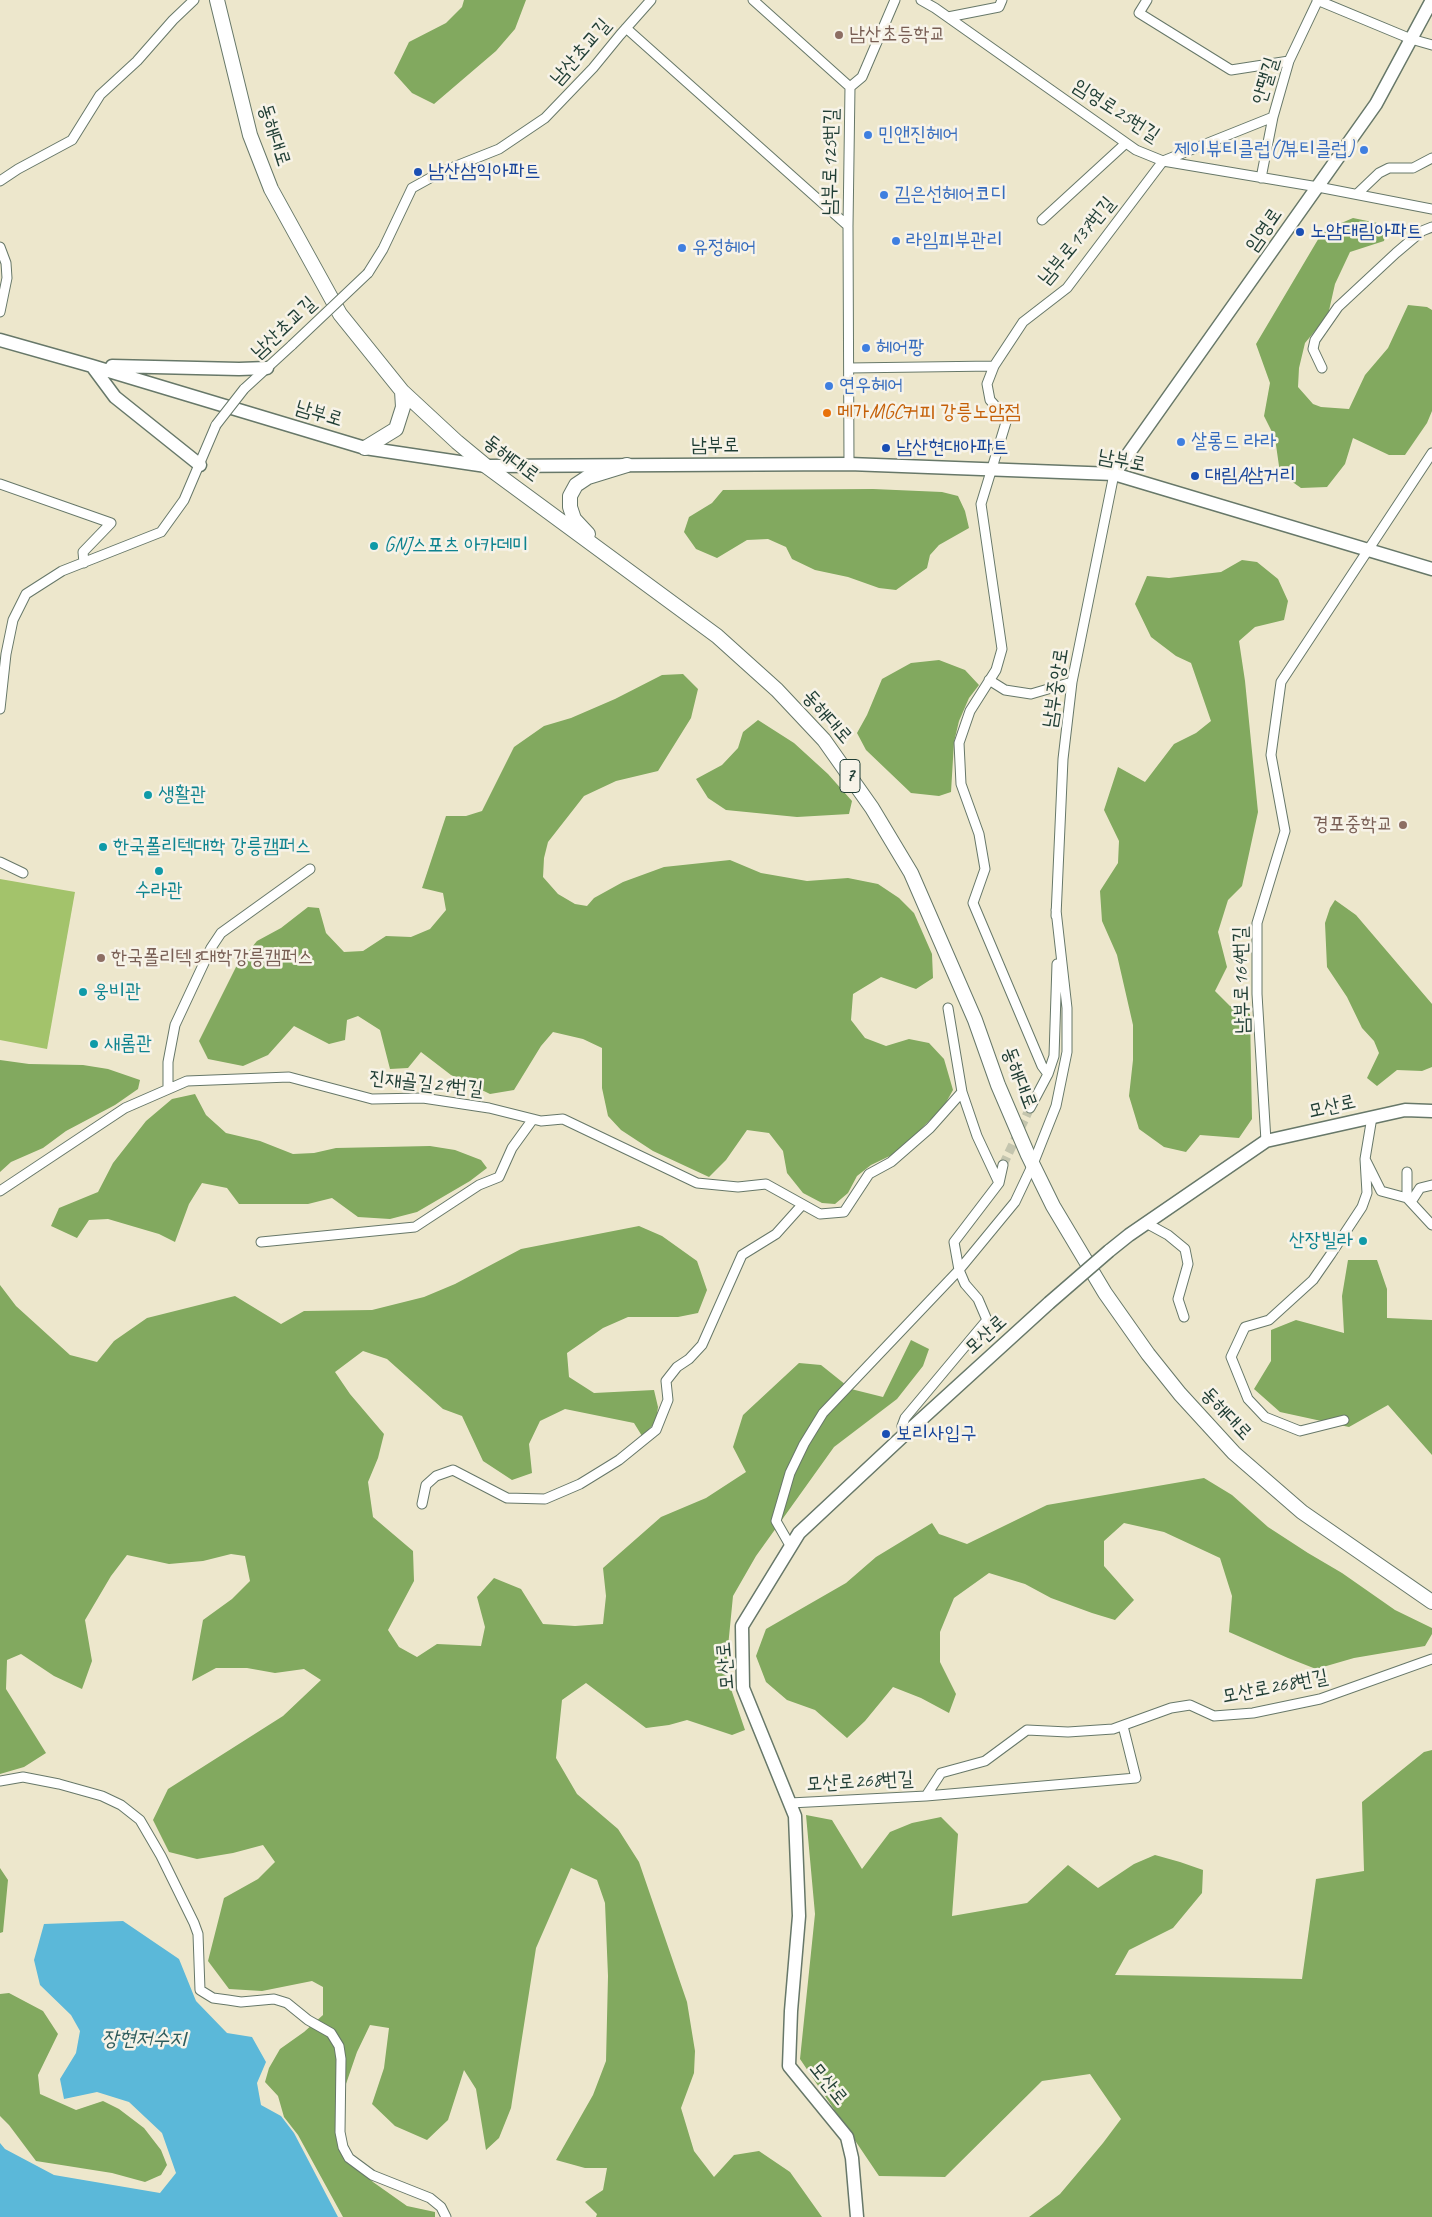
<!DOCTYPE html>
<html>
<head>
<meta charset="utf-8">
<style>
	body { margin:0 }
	canvas { display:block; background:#ede7cc }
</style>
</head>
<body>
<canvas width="1432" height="2217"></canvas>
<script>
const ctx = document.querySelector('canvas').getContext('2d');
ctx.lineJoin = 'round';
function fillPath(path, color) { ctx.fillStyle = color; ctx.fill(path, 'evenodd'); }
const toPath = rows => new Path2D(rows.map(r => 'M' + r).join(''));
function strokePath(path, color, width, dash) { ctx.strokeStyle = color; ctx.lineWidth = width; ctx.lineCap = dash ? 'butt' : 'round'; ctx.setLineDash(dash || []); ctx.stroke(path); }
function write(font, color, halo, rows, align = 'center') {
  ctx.font = font + ' Caveat,"Poor Story",sans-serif'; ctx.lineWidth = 5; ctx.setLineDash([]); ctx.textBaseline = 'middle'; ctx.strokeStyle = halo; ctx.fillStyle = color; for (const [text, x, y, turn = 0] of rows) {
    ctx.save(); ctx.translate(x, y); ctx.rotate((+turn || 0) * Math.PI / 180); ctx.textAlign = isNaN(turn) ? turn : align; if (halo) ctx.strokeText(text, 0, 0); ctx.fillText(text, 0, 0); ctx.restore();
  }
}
fillPath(toPath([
	[0,879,75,892,47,1049,0,1040]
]), '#a3c36b');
fillPath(toPath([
	[464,0,526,0,515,29,496,51,434,104,412,93,394,73,409,42,446,23,462,7],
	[1353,218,1387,225,1384,241,1350,252,1335,284,1328,315,1305,343,1299,368,1298,387,1313,404,1321,407,1349,409,1365,375,1388,348,1408,305,1427,307,1432,310,1432,411,1427,423,1405,455,1389,455,1353,438,1345,464,1327,487,1301,488,1280,473,1275,438,1264,416,1270,383,1256,344,1323,231],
	[873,489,942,492,958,496,965,511,969,528,939,545,930,555,927,568,896,590,879,588,848,577,815,570,792,559,786,547,768,539,747,540,717,558,696,549,684,532,689,517,712,503,723,490],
	[1242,560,1257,562,1278,579,1288,601,1284,620,1255,627,1239,641,1245,681,1258,812,1242,886,1228,900,1218,932,1227,967,1215,991,1230,1006,1250,1014,1252,1119,1239,1138,1200,1135,1186,1152,1164,1147,1139,1129,1129,1096,1133,1060,1133,1025,1117,955,1102,921,1100,891,1118,863,1119,841,1104,810,1118,767,1145,782,1174,744,1196,733,1211,721,1191,663,1176,656,1151,637,1135,604,1147,576,1169,578,1221,572],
	[939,660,965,670,979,685,969,698,959,721,954,742,951,792,939,796,911,793,866,750,857,733,867,715,882,679,911,663],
	[683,674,698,689,691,718,658,771,616,781,584,796,548,842,544,858,543,877,558,894,575,904,587,906,594,898,623,882,664,867,730,860,761,873,807,881,848,878,878,884,899,898,914,913,932,954,933,978,916,989,881,977,853,994,851,1020,865,1038,886,1046,909,1039,929,1043,944,1059,953,1090,944,1106,898,1152,871,1165,857,1176,848,1193,835,1204,822,1203,803,1193,787,1173,783,1151,769,1133,747,1130,726,1160,709,1177,653,1151,621,1130,608,1116,602,1088,602,1048,583,1039,553,1032,541,1046,514,1090,490,1094,451,1075,421,1052,408,1068,390,1069,380,1030,358,1016,347,1020,345,1040,329,1044,294,1026,268,1055,243,1066,208,1059,199,1041,237,965,257,941,281,928,308,907,319,908,326,933,344,952,363,951,386,936,411,937,430,929,446,910,443,893,422,888,446,816,466,816,482,811,514,747,544,726,571,718,615,699,662,675],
	[758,720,794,743,828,774,852,801,849,814,797,817,726,810,708,798,696,779,722,765,738,748,743,732],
	[1335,900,1356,915,1432,1004,1432,1067,1422,1071,1397,1070,1377,1086,1367,1078,1379,1053,1374,1041,1362,1028,1347,997,1327,967,1325,923,1330,908],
	[0,1060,29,1064,83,1065,108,1069,140,1080,138,1089,115,1105,66,1131,43,1148,11,1162,0,1172],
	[195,1094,206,1115,226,1133,260,1141,293,1154,314,1153,336,1148,430,1146,455,1150,481,1160,487,1168,470,1181,417,1212,390,1219,358,1217,332,1198,308,1204,239,1204,227,1188,202,1183,189,1204,175,1242,159,1234,108,1219,89,1220,77,1238,51,1226,59,1208,98,1192,113,1163,146,1121,172,1099],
	[639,1226,662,1236,697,1261,707,1290,698,1313,678,1317,628,1317,603,1328,567,1353,569,1377,594,1393,654,1390,658,1407,656,1422,642,1436,634,1423,565,1409,540,1421,529,1444,532,1473,512,1480,483,1461,462,1416,443,1409,387,1359,363,1351,335,1372,350,1394,384,1434,378,1458,368,1482,373,1517,413,1551,414,1581,388,1630,399,1647,417,1657,437,1644,481,1646,485,1627,477,1597,494,1578,521,1589,543,1624,575,1626,603,1624,606,1596,603,1568,661,1517,706,1498,746,1472,733,1447,743,1415,799,1363,821,1365,851,1389,883,1397,911,1340,929,1349,923,1366,897,1399,834,1447,756,1556,733,1596,727,1657,731,1689,745,1730,732,1735,687,1720,669,1725,646,1728,586,1683,562,1700,556,1758,577,1794,618,1829,639,1862,687,2002,695,2051,694,2073,681,2108,694,2151,714,2177,734,2155,759,2151,790,2172,822,2217,596,2217,597,2214,585,2202,603,2190,607,2168,585,2168,556,2160,593,2095,606,2061,608,1976,605,1903,597,1880,571,1868,536,1948,511,2108,499,2138,486,2150,476,2089,464,2070,448,2120,427,2140,395,2126,372,2104,384,2068,389,2028,370,2025,357,2052,337,2110,343,2150,373,2182,407,2206,435,2212,435,2217,343,2217,298,2135,284,2117,278,2096,265,2082,269,2068,280,2049,304,2032,323,2015,323,1987,312,1981,262,1991,229,1989,208,1961,224,1898,258,1879,275,1862,263,1845,233,1853,197,1859,169,1852,153,1820,168,1789,283,1716,321,1680,304,1669,275,1673,247,1668,216,1668,192,1681,203,1620,232,1599,250,1581,245,1556,231,1554,203,1561,169,1564,127,1555,111,1576,85,1620,92,1661,82,1689,54,1676,21,1654,7,1660,6,1689,46,1753,24,1767,0,1774,0,1285,16,1306,70,1355,97,1362,114,1341,147,1318,235,1296,281,1324,304,1311,372,1310,424,1297,455,1284,521,1249],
	[1348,1260,1377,1260,1387,1289,1387,1318,1432,1320,1432,1455,1388,1405,1349,1427,1280,1412,1254,1389,1271,1361,1271,1330,1296,1320,1344,1333,1342,1296],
	[1204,1478,1232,1495,1268,1527,1308,1553,1342,1573,1395,1610,1432,1628,1432,1634,1425,1646,1354,1658,1316,1669,1288,1658,1229,1632,1232,1596,1220,1558,1164,1532,1124,1523,1104,1541,1104,1566,1134,1600,1115,1620,1092,1613,1051,1598,1025,1584,989,1573,954,1598,940,1632,940,1662,956,1694,949,1713,921,1698,893,1687,865,1721,847,1738,815,1710,787,1700,766,1682,756,1656,766,1629,846,1583,876,1557,932,1523,939,1534,967,1544,1047,1505],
	[1432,1750,1432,2217,1029,2217,1060,2194,1103,2143,1121,2119,1090,2074,1042,2081,945,2177,879,2176,800,2059,815,1914,806,1815,832,1820,862,1869,890,1832,912,1823,941,1817,958,1834,952,1916,1027,1903,1068,1865,1098,1888,1134,1864,1155,1855,1180,1862,1203,1870,1202,1893,1173,1928,1129,1950,1115,1975,1302,1979,1316,1879,1364,1871,1362,1802,1424,1752],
	[0,1868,8,1880,3,1932,0,1933],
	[9,1993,43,2011,58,2034,38,2075,40,2094,76,2110,103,2101,119,2109,144,2128,161,2150,167,2165,161,2175,145,2182,112,2173,36,2161,9,2125,0,2116,0,1994]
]), '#82a95f');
fillPath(toPath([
	[123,1921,179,1959,196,2001,227,2033,252,2037,266,2062,257,2083,261,2105,281,2116,294,2133,338,2217,0,2217,0,2143,5,2149,54,2175,160,2193,176,2173,162,2133,129,2102,97,2092,64,2099,60,2079,76,2053,80,2031,71,2015,40,1985,34,1960,44,1924]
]), '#5bb8d9');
strokePath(toPath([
	[1003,1165,1030,1108]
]), '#c4c5ae', 9, [9, 4.5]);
const street = toPath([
	[753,0,850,87,848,226,849,464],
	[921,0,935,8,1136,150,1163,161,1318,187,1432,209],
	[1147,0,1139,13,1231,70,1289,61],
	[1317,0,1411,39,1432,45],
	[948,17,999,7,1002,0],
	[626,28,848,226],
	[850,87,862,77,895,0],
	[1261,178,1273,117,1289,61,1318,0],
	[0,181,18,169,72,140,100,95,137,61,173,20,194,0],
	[1357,194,1379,173,1389,168,1413,168,1432,158],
	[1042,220,1126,143],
	[0,247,6,263,7,278,0,312],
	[368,273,383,249,412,188,441,172,499,149,545,118,593,68,620,35,651,0],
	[849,368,994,366],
	[1322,368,1313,349,1315,340,1338,307,1396,253,1422,231,1432,227],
	[244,389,292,345],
	[0,484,111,523,83,552,84,563],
	[989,680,1005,690,1031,694,1072,682],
	[0,709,6,654,13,620,26,594,62,571,161,532,184,500,216,425],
	[0,862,23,873],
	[1056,916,1063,759,1072,682,1114,474],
	[948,1008,962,1092,977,1136,999,1183],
	[1048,1074,1042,1066,973,903,985,869,979,834,961,784,959,743,970,711,996,670,1002,649,981,504,1007,419,990,400,987,384,994,366,1023,322,1067,288,1163,161,1273,117],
	[168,1089,168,1062,175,1025,211,948,221,933,310,869],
	[1030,1108,1048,1074,1054,1056,1057,964],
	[1372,1117,1365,1159,1381,1191,1407,1198,1432,1225],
	[1266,1141,1257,994,1257,923,1285,831,1271,755,1281,682,1432,453],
	[1407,1172,1407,1198],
	[0,1191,125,1108,187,1081,289,1077,372,1099,423,1098,489,1108,541,1121,563,1119,697,1183,738,1187,766,1184,820,1214,844,1212,869,1174,891,1162,930,1128,962,1092],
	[1411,1202,1420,1188,1432,1185],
	[1146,1223,1168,1235,1185,1249,1188,1264,1178,1299,1184,1317],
	[261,1242,415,1227,479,1185,499,1177,512,1148,533,1119],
	[1344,1420,1300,1431,1265,1417,1248,1399,1231,1357,1245,1327,1269,1320,1313,1280,1331,1254,1362,1207,1367,1193,1365,1159],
	[904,1435,902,1426,905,1418,987,1320,978,1299,965,1284,959,1270,954,1242,999,1183,1003,1165],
	[422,1504,426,1485,436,1476,453,1470,507,1498,545,1499,580,1484,619,1460,656,1430,668,1400,666,1381,677,1367,689,1359,702,1345,742,1255,776,1234,802,1205],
	[791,1547,776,1521,790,1473,804,1444,823,1413,959,1270,1015,1202,1033,1164,1056,1106,1067,1052,1067,1008,1056,910],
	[0,1781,23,1777,59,1784,102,1796,121,1805,140,1820,161,1856,194,1923,198,1934,200,1990,213,1998,228,2000,241,2002,274,1999,287,2003,308,2020,331,2033,339,2046,341,2059,340,2132,343,2147,349,2158,372,2175,430,2198,441,2207,446,2217],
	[926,1796,1136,1778,1123,1726],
	[790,1803,926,1796,941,1773,985,1761,1027,1730,1068,1732,1113,1729,1171,1708,1190,1705,1214,1716,1253,1713,1320,1699,1432,1659]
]);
const secondary = toPath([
	[0,340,92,366,365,448,486,466,849,464,1114,474,1432,569],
	[92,366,115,397,200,465],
	[112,366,239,369,267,368],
	[1114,474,1376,104,1432,0],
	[1109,1251,1129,1235,1266,1141,1405,1110,1432,1111],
	[857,2217,852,2158,847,2137,789,2066,791,2011,799,1916,795,1816,743,1688,742,1626,799,1533,904,1435,1049,1303]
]);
const primary = toPath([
	[217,0,250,135,271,189,340,314,402,391,457,442,486,466,717,636,777,690,824,740,872,808,911,873,975,1020,998,1085,1028,1155,1053,1206,1105,1293,1148,1354,1180,1394,1234,1453,1302,1512,1432,1602],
	[365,448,396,429,403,407,402,391],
	[588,534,574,519,570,507,570,496,576,485,588,477,627,465]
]);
strokePath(street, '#677869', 11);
strokePath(secondary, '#677869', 15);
strokePath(primary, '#677869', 16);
strokePath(street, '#fff', 9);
strokePath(secondary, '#fff', 12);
strokePath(primary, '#fff', 14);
const streetBridge = toPath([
	[292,345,368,273],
	[216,425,244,389]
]);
const secondaryBridge = toPath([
	[1049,1303,1109,1251]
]);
strokePath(streetBridge, '#677869', 11, []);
strokePath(secondaryBridge, '#677869', 15, []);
strokePath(streetBridge, '#fff', 9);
strokePath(secondaryBridge, '#fff', 12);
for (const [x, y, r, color] of [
	[839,35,5,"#8d6e63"],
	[868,135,5,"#3f7fe0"],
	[1364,150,5,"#3f7fe0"],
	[418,172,5,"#1a4fb4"],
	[884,195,5,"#3f7fe0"],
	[1300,232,5,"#1a4fb4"],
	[896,241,5,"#3f7fe0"],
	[682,248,5,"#3f7fe0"],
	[866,348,5,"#3f7fe0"],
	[829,386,5,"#3f7fe0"],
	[827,413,5,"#e8710a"],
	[1181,442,5,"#3f7fe0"],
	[886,448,5,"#1a4fb4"],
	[1195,476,5,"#1a4fb4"],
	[374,546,5,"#0f9aa8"],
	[148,795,5,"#0f9aa8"],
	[1403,825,5,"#8d6e63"],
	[103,847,5,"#0f9aa8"],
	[159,871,5,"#0f9aa8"],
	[101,958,5,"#8d6e63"],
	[83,992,5,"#0f9aa8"],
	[94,1044,5,"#0f9aa8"],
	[1363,1241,5,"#0f9aa8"],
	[886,1434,5,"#1a4fb4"]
]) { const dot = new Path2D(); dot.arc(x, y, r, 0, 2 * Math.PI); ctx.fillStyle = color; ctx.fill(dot); strokePath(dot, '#f7f3e8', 2); }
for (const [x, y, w] of [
	[850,776,20]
]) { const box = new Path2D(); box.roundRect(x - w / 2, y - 16.5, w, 33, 4); ctx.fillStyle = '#f7f3e8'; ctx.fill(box); strokePath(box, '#1f3d34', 1); }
write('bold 19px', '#1f3d34', null, [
	["7",850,776]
]);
write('20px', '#785e54', '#f7f3e8', [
	["남산초등학교",849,35],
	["경포중학교",1393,825,"right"],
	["한국폴리텍3대학강릉캠퍼스",111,958]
], 'left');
write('20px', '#1f3d34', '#f7f3e8', [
	["남산초교길",581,52,-49],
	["안땔길",1266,81,-73],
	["임영로25번길",1116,111,33],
	["동해대로",274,135,72],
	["남부로125번길",831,162,-89],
	["임영로",1264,230,-55],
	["남부로137번길",1077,241,-50],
	["남산초교길",284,328,-43],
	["남부로",319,414,17],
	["남부로",715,446],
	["동해대로",511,459,37],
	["남부로",1122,461,11],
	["남부중앙로",1056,688,-81],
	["동해대로",827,717,49],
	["남부로164번길",1242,980,-91],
	["동해대로",1019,1078,69],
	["진재골길29번길",426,1084,6],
	["모산로",1332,1107,-13],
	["모산로",986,1335,-42],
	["동해대로",1226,1414,47],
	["모산로",726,1666,-95],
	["모산로268번길",1275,1687,-11],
	["모산로268번길",860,1782,-3],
	["모산로",828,2084,51]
]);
write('20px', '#366cbe', '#f7f3e8', [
	["민앤진헤어",878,135],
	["제이뷰티클럽(J뷰티클럽)",1354,150,"right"],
	["김은선헤어코디",894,195],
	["라임피부관리",906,241],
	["유정헤어",692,248],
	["헤어팡",876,348],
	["연우헤어",839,386],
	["살롱드 라라",1191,442]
], 'left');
write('20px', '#164399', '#f7f3e8', [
	["남산삼익아파트",428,172],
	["노암대림아파트",1310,232],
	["남산현대아파트",896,448],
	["대림A삼거리",1205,476],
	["보리사입구",896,1434]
], 'left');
write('20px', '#c56008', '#f7f3e8', [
	["메가MGC커피 강릉노암점",837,413]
], 'left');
write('20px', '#0d838f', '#f7f3e8', [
	["GNJ스포츠 아카데미",384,546],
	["생활관",158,795],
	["한국폴리텍대학 강릉캠퍼스",113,847],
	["수라관",159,891,"center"],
	["웅비관",93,992],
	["새롬관",104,1044],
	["산장빌라",1353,1241,"right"]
], 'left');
write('italic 21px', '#2e5c5d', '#f7f3e8', [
	["장현저수지",144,2039]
]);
</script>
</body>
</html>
